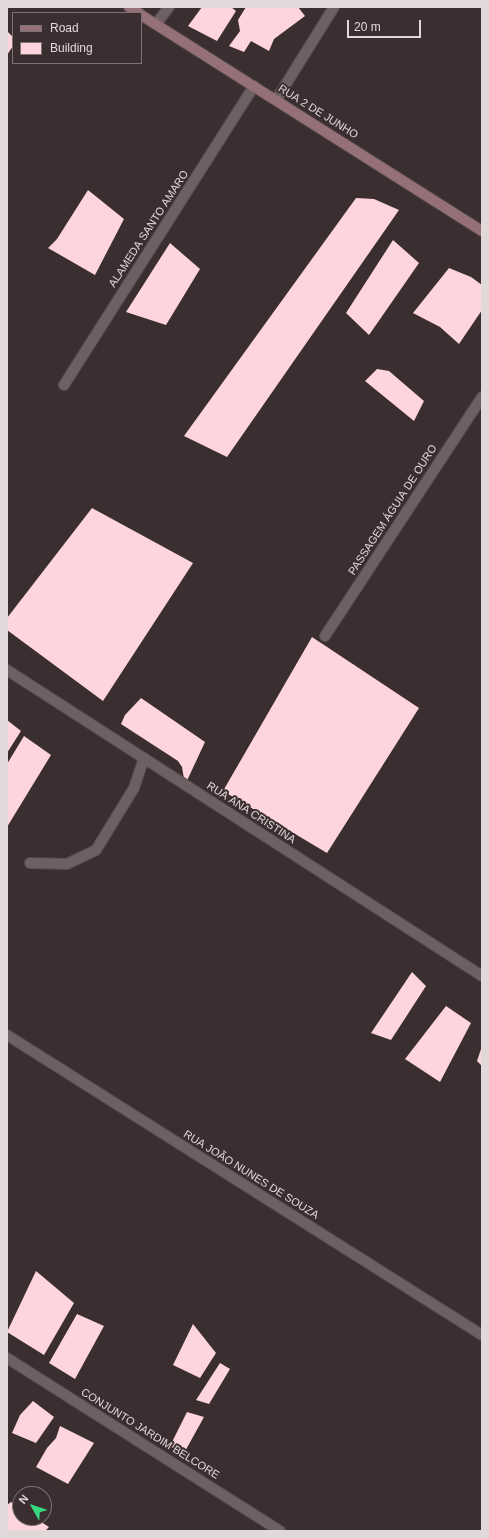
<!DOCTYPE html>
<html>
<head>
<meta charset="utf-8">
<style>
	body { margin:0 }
	#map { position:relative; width:489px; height:1538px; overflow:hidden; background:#3b2e31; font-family:Helvetica,sans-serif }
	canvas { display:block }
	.frame { position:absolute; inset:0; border:8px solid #e1d8da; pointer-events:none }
	.legend { position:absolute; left:12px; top:12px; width:130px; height:52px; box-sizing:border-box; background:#3b2e31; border:1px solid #7d7275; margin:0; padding:5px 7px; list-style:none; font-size:12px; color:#e1d8da }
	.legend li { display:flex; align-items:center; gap:8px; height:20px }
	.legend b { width:20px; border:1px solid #7d7275 }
	.north { position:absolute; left:12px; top:1486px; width:40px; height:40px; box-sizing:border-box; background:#3b2e31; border:1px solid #7d7275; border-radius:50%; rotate:309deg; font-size:11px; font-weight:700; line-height:16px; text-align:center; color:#e1d8da }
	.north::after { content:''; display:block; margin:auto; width:14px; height:18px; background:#36d880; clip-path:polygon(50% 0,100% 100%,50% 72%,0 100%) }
	.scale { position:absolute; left:347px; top:20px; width:74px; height:18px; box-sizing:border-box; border:2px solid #e1d8da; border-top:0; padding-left:5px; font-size:12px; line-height:14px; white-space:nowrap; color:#e1d8da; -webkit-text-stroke:3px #3b2e31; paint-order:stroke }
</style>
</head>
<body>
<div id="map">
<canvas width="489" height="1538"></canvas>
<div class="frame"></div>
<ul class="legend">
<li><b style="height:5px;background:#967079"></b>Road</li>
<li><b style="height:11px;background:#fed4dd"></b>Building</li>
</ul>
<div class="north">N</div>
<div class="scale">20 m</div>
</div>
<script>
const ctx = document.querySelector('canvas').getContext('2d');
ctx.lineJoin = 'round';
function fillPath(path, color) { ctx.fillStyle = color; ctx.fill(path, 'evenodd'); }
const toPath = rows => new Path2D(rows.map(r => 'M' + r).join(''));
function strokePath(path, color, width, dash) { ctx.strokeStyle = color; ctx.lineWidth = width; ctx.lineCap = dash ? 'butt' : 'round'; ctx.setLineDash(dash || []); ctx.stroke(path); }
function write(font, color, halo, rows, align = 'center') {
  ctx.font = font + ' Helvetica,sans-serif'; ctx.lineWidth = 4; ctx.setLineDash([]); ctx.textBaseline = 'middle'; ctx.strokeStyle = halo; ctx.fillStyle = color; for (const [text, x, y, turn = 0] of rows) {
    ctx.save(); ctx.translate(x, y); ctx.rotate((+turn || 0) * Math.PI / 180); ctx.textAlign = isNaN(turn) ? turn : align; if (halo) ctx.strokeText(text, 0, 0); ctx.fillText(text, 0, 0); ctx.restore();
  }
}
fillPath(toPath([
	[202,7,231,7,236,11,217,41,188,26],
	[246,7,298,7,305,16,274,39,269,51,251,41,244,52,229,46,240,31,238,20],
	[7,31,13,37,13,46,7,55],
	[88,190,124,219,95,275,48,248,57,239],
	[356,198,374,199,399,210,227,457,184,436],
	[393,240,419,263,369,335,346,313],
	[170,243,200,269,166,325,126,312],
	[449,268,471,277,482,285,482,310,459,344,440,327,413,313],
	[377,369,389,371,424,401,414,421,365,381],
	[92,508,193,563,103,701,7,630,7,618],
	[312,637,419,708,327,853,223,791],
	[141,698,205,742,185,785,182,767,178,761,121,724,125,715],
	[7,720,21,731,7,753],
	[24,736,51,755,7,827,7,764],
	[412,972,426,986,391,1040,371,1033],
	[446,1006,471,1023,440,1082,405,1059],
	[482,1046,482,1066,477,1061],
	[36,1271,74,1303,44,1355,7,1332],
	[77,1314,104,1326,75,1379,49,1363],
	[193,1324,216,1353,200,1378,173,1365],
	[220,1363,230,1369,209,1404,196,1400],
	[33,1401,54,1417,36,1443,12,1433,20,1415],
	[187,1412,204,1417,183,1455,170,1446],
	[60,1426,94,1443,68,1484,36,1467,47,1448,56,1438],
	[11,1502,20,1508,20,1518,35,1518,49,1527,45,1531,7,1531,7,1505]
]), '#fed4dd');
const lane = toPath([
	[30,863,67,864,96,850,134,788,144,758]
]);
const street = toPath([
	[156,24,169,7],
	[276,100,334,7],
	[64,385,254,86],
	[325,636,482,397],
	[7,670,482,976],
	[7,1035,482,1335],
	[7,1358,280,1531]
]);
const secondary = toPath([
	[129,7,139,13],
	[141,15,482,231]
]);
strokePath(lane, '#574c4f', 12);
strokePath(street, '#574c4f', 12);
strokePath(secondary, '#574c4f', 12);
strokePath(lane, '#6e5f62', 10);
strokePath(street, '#6e5f62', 10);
strokePath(secondary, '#967079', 10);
write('11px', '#e1d8da', '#3b2e31', [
	["RUA 2 DE JUNHO",318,112,32],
	["ALAMEDA SANTO AMARO",149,229,-57],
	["PASSAGEM ÁGUIA DE OURO",393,510,-57],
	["RUA ANA CRISTINA",251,813,33],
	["RUA JOÃO NUNES DE SOUZA",251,1175,32],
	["CONJUNTO JARDIM BELCORE",150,1434,32]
]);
</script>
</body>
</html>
